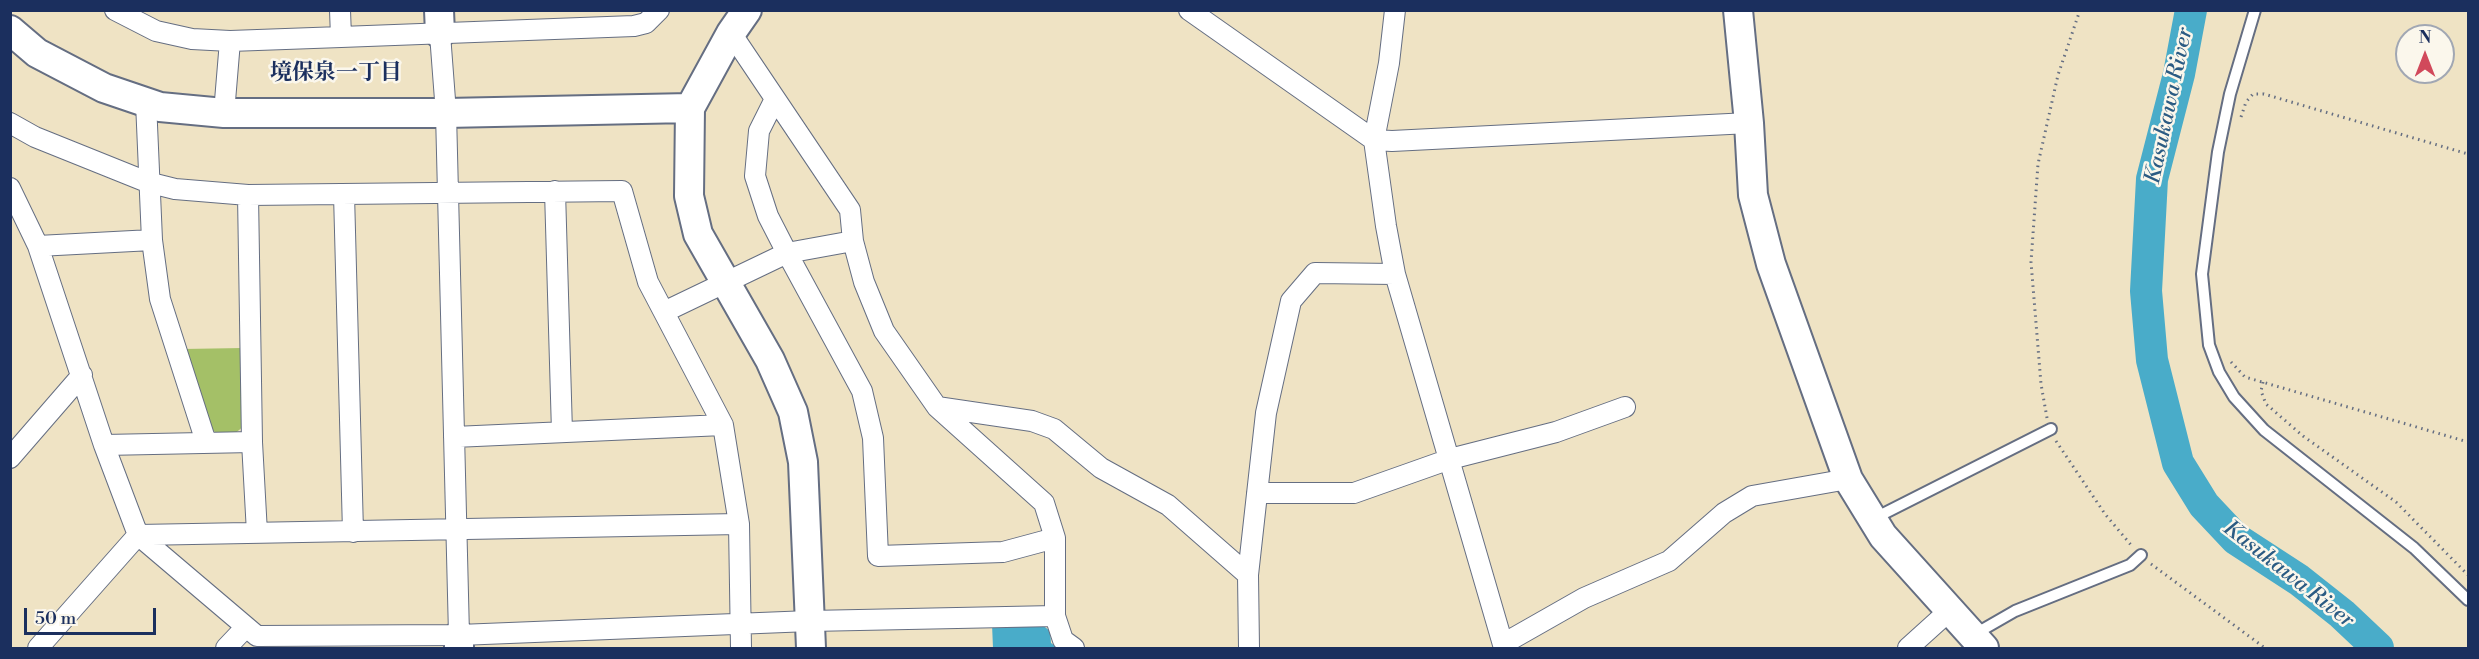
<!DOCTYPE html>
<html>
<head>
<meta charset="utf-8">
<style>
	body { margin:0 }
	#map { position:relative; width:2479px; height:659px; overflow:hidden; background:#efe3c4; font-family:"Libre Bodoni",serif }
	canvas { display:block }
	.frame { position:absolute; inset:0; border:12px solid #1b2f5e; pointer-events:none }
	.north { position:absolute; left:2395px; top:24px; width:60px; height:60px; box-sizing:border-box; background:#fbf7ec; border:2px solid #a1a7b3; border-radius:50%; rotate:0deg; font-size:16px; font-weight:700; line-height:24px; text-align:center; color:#1b2f5e }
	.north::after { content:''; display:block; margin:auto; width:21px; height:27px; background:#d1495b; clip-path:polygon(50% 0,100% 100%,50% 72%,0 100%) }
	.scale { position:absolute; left:24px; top:608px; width:132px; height:27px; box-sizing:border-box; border:3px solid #1b2f5e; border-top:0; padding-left:8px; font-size:18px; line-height:21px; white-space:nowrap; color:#1b2f5e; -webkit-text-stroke:4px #fbf7ec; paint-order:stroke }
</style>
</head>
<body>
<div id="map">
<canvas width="2479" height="659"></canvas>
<div class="frame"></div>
<div class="north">N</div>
<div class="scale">50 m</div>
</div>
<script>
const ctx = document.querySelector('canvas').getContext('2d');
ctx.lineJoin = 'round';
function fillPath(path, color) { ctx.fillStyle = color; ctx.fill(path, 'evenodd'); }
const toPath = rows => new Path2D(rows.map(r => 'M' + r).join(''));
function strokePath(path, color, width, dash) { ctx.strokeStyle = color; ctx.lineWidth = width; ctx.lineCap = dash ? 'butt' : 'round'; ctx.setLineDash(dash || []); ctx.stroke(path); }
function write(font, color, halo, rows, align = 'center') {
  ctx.font = font + ' "Libre Bodoni","Noto Serif JP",serif'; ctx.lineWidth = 5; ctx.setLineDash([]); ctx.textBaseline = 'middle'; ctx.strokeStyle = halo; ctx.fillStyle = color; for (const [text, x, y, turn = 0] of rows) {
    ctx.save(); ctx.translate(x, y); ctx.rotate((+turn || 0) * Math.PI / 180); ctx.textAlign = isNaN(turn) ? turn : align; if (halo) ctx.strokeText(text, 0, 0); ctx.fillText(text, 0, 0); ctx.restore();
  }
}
fillPath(toPath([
	[243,348,244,426,233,435,218,434,209,428,183,349]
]), '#a4c067');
fillPath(toPath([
	[992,624,1041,624,1050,631,1051,643,1058,648,993,648]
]), '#49acc9');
strokePath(toPath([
	[2191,10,2179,74,2152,179,2146,291,2152,360,2178,463,2204,505,2236,539,2299,580,2342,614,2378,648]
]), '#49acc9', 32);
const lane = toPath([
	[2255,10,2230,94,2218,152,2202,274,2209,345,2219,372,2234,397,2264,430,2414,548,2468,600],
	[1873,519,2051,429],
	[1975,634,2015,611,2130,565,2141,555]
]);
const street = toPath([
	[115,10,156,31,192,39,230,41,341,37,340,10],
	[1189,10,1374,140,1392,141,1749,123],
	[1395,10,1389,63,1374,140,1386,226,1395,274,1504,648],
	[731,33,850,210,853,241,864,282,884,331,937,407,1044,503,1055,538,1055,616,1063,640,1074,648],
	[440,34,446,113,459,635],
	[341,37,634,26,646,23,659,10],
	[775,99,759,131,755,176,768,216,787,253,862,391,873,438,878,556,1003,552,1055,538],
	[224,113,230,41],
	[10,123,35,137,147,182,175,189,248,195,622,191,648,282,723,425,739,524,741,648],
	[10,188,38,246,104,445,138,535,257,636,459,635,810,621,1055,616],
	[555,191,562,432],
	[344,194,353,532],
	[152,240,160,299,206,442],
	[38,246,152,240,146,102],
	[666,311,787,253,853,241],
	[937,407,1032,421,1054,429,1101,468,1168,505,1248,575],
	[454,437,723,425],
	[252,442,257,533],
	[104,445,252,442,248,195],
	[10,458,82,375],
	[1257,493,1354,493,1450,459,1556,432,1625,407],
	[1503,644,1584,598,1669,561,1724,513,1752,496,1848,479],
	[38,648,138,535,739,524],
	[226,648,245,628],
	[1249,648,1248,575,1266,413,1291,301,1315,273,1395,274],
	[1908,648,1949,611]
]);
const secondary = toPath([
	[439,10,440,34],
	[747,10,731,33,690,108,689,196,698,234,770,360,793,412,803,462,811,648],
	[1738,10,1749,123,1753,195,1771,264,1848,479,1883,536,1984,648],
	[10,30,37,53,104,88,160,107,224,113,446,113,690,108],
	[459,635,459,648]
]);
strokePath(lane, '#656e82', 14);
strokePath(street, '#656e82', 22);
strokePath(secondary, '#656e82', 32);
strokePath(toPath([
	[2241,117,2246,102,2253,94,2264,94,2468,154],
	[2231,362,2245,377,2468,442],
	[2263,382,2261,391,2266,404,2303,436,2396,502,2468,575],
	[2047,418,2041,384,2031,262,2038,164,2058,75,2080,10],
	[2056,441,2105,514,2131,545],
	[2151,564,2265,648]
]), '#656e82', 3, [1.5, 4.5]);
strokePath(lane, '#fff', 10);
strokePath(street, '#fff', 20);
strokePath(secondary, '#fff', 28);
write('bold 22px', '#1b2f5e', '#fbf7ec', [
	["境保泉一丁目",336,74]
]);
write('italic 22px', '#2b5b83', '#fbf7ec', [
	["Kasukawa River",2170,106,-78],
	["Kasukawa River",2288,575,38]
]);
</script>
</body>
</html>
